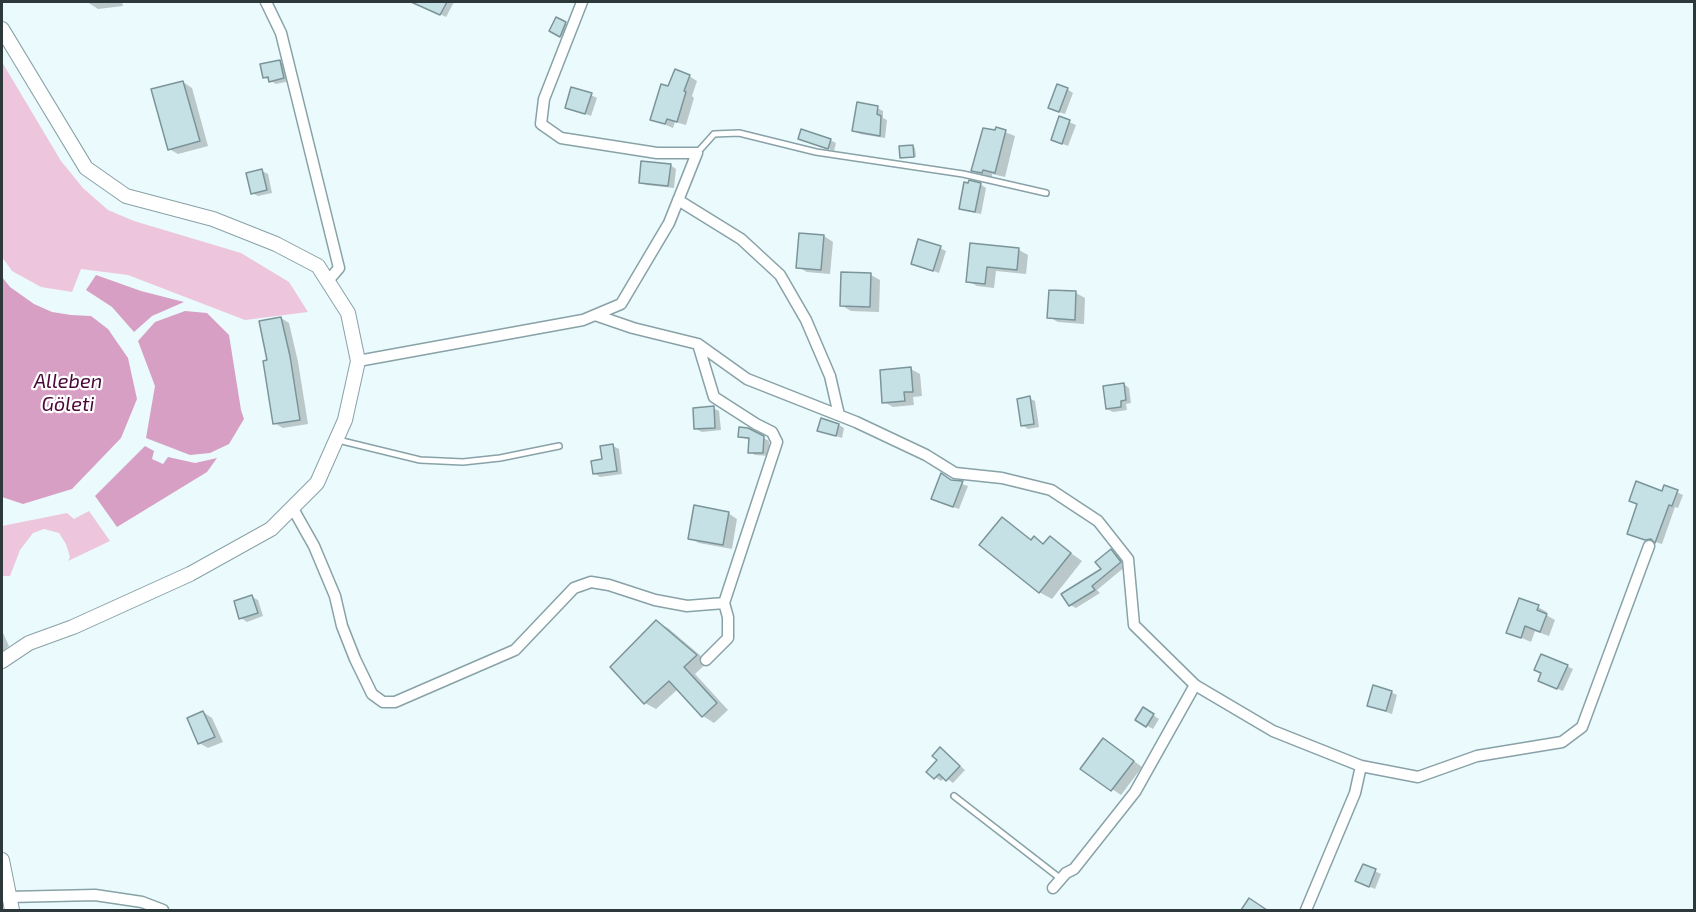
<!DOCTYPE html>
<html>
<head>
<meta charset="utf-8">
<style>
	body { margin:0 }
	#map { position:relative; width:1696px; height:912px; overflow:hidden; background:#eafafd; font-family:"Exo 2",sans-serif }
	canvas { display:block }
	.frame { position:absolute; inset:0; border:3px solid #2d383a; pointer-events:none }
</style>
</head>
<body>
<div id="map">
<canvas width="1696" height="912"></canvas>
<div class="frame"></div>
</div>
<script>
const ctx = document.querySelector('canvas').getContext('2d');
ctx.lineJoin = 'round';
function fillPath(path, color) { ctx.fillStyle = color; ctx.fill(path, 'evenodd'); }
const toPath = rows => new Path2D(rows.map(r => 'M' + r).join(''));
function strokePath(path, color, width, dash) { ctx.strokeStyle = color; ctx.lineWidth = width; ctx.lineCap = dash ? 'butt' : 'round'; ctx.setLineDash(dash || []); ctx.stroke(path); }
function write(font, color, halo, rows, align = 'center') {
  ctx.font = font + ' "Exo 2",sans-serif'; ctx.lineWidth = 4.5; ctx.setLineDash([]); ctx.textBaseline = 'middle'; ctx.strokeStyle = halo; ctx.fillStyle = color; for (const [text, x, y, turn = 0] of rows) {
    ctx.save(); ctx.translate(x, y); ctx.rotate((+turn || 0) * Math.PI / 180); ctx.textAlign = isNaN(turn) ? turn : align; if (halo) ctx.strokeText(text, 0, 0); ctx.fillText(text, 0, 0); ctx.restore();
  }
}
fillPath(toPath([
	[2,62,61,161,83,188,108,210,134,221,241,253,289,282,308,312,245,320,128,275,81,269,72,292,41,287,12,271,2,257],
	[89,511,110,541,68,561,70,557,66,544,59,533,44,529,33,533,20,550,10,576,2,576,2,526,67,513,74,519]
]), '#edc6de');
fillPath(toPath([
	[96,275,141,291,184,302,152,316,134,332,112,307,86,290],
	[2,277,10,287,34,304,52,312,71,315,91,316,108,329,128,358,137,399,121,438,72,489,23,504,2,497],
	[185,311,207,313,229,335,241,410,244,419,229,444,210,453,190,455,146,438,155,386,138,341,155,322],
	[145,446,154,451,152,459,163,464,168,457,195,463,217,458,207,472,117,527,95,496]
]), '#d79fc3');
fillPath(toPath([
	[87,2,122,2,123,6,98,9],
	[428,2,454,2,446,17,426,7],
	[557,19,571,27,567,39,551,30],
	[280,62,286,65,290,81,276,84,264,77],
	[689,76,697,81,692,96,694,98,686,125,675,122,673,128,652,119,669,88],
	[183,82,192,88,208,146,178,154,169,149],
	[1067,89,1073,93,1065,114,1055,111],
	[591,95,597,98,591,116,567,107],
	[877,108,883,111,883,118,887,120,885,138,860,134,854,131],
	[1060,118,1076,125,1068,146,1053,140],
	[997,129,1015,136,1005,177,992,174,992,178,982,175,973,170],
	[800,139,830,140,836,143,834,151],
	[912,146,915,148,916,157,902,157],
	[670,165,676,169,674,188,646,185,641,182],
	[262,171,268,174,272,193,258,196,252,193],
	[969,184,980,184,986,188,981,214,966,211,960,208],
	[824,236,833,242,830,274,807,272,798,267],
	[971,245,1019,250,1028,255,1026,274,996,271,994,288,977,286,968,281],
	[940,248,946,251,939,273,912,263],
	[871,275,880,280,879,312,851,311,841,305],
	[1050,291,1076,293,1085,298,1084,324,1058,322,1049,317],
	[281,318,289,323,298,362,308,424,283,428,274,423,269,361],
	[911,369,920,374,922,396,913,397,914,405,893,407,884,402],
	[1124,384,1129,388,1131,403,1126,404,1127,410,1113,412,1107,409],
	[1029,398,1035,401,1039,427,1028,429,1022,425],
	[713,408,719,411,721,430,702,432,696,429],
	[839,425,844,428,842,438,819,430],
	[747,429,769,441,769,456,755,455,750,452,750,440,740,437],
	[613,446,619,449,622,474,600,477,594,473],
	[952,481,968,486,959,509,939,502],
	[1665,487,1683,495,1678,508,1675,507,1662,544,1635,536],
	[728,513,737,519,732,549,699,543,689,538],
	[1002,519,1032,540,1034,538,1045,544,1050,538,1082,561,1052,599,1039,592],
	[1111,551,1117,554,1126,566,1097,590,1100,593,1076,608,1070,605,1103,569],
	[252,597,258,600,263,616,247,622,241,618],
	[1538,607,1547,612,1546,615,1555,620,1549,636,1535,631,1531,642,1508,632],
	[656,622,668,628,708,662,695,674,728,710,714,723,703,716,678,689,656,709,645,703],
	[2,631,9,646,2,653],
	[1567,666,1573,669,1563,691,1546,684,1543,674],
	[1391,692,1397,695,1392,714,1369,706],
	[1144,709,1159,719,1153,729,1137,720],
	[203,712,212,718,223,742,208,748,199,743],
	[1112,745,1142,767,1121,795,1082,769],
	[941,749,965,770,953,783,945,777,941,781,928,772,939,760],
	[1364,866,1381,874,1375,889,1363,884]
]), '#0003');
const building = toPath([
	[411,2,447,2,440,15,411,2],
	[556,17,566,22,560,37,549,31,556,17],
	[280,60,284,78,269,82,268,77,263,78,260,64,280,60],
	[675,69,690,75,684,91,686,92,677,122,667,119,665,124,650,120,661,84,668,86,675,69],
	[183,81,200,141,168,150,151,89,183,81],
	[1057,84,1068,88,1059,112,1048,108,1057,84],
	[571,87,592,93,585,114,565,108,571,87],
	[857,102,878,106,877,114,881,116,880,136,852,131,857,102],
	[1059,116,1070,120,1062,144,1051,140,1059,116],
	[996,127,1006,130,995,173,983,170,982,173,971,171,983,128,995,130,996,127],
	[801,129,831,139,828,149,798,139,801,129],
	[913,145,914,157,900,158,899,146,913,145],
	[641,161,671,164,668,186,639,183,641,161],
	[262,169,267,190,251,194,246,173,262,169],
	[969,180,981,183,975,212,959,209,964,182,968,183,969,180],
	[799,233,824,235,821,270,796,268,799,233],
	[918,239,941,246,933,271,911,264,918,239],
	[970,243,1019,248,1017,270,987,267,985,284,966,282,970,243],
	[841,272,871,273,870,307,840,306,841,272],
	[1049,290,1076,291,1075,320,1047,318,1049,290],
	[281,317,290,356,300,420,273,424,263,361,267,360,259,321,281,317],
	[911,367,913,392,904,392,905,401,882,403,880,370,911,367],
	[1124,383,1126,400,1121,401,1121,407,1106,409,1103,386,1124,383],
	[1030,396,1034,424,1021,426,1017,399,1030,396],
	[714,406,715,428,694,429,693,408,714,406],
	[821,418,839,424,836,436,817,431,821,418],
	[739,427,748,428,764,436,763,453,748,453,749,438,738,437,739,427],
	[613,444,617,471,593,474,591,461,602,459,600,446,613,444],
	[941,473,951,480,963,481,953,507,931,499,941,473],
	[1636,481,1662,491,1664,485,1678,490,1672,506,1669,505,1655,543,1651,539,1645,540,1627,534,1637,504,1629,501,1636,481],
	[694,505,729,512,723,545,688,539,694,505],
	[1002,517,1031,540,1034,536,1043,544,1050,536,1071,553,1039,593,979,545,1002,517],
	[1111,549,1121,562,1092,586,1095,590,1069,606,1061,594,1101,569,1095,562,1111,549],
	[252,595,258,613,239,619,234,601,252,595],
	[1519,598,1539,605,1537,610,1547,614,1540,632,1525,626,1521,638,1506,633,1519,598],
	[656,620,697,655,684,667,717,703,702,717,669,681,644,704,610,667,656,620],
	[1541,654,1568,665,1557,689,1538,681,1541,673,1534,670,1541,654],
	[1373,685,1392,691,1386,711,1367,706,1373,685],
	[1143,707,1154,714,1146,727,1135,720,1143,707],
	[203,711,215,737,198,744,187,718,203,711],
	[1103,738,1134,761,1111,791,1080,769,1103,738],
	[940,747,960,766,946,781,939,774,934,779,926,772,937,760,932,756,940,747],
	[1363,864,1376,869,1369,887,1355,881,1363,864],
	[1249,898,1267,910,1241,910,1249,898]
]);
fillPath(building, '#c5e1e5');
strokePath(building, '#7b9499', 1.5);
const service = toPath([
	[697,153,714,134,739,133,816,152,963,174,1046,193],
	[338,440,420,460,463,462,500,458,559,446],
	[954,796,1061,879]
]);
const minor = toPath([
	[266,2,281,33,339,268,327,282],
	[678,200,741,239,780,275,806,320,830,376,839,415],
	[595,315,633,328,698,344,747,379,856,422,926,455,955,473,1002,478,1051,490,1098,521,1128,559,1134,625,1195,685,1273,731,1361,766,1355,793,1306,910],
	[698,344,714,397,756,424,772,432,777,442,724,603,728,617,728,638,706,660],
	[358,361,583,320,621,304,669,223,697,153,657,153,561,138,541,124,544,99,582,2],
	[292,507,314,546,335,596,342,626,355,659,372,694,383,702,395,702,515,650,574,588,591,582,609,585,655,600,687,606,724,603],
	[1361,766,1418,777,1477,756,1562,742,1582,727,1649,546],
	[1053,888,1066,873,1074,869,1135,792,1195,685],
	[9,897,95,895,142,902,163,910]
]);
const tertiary = toPath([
	[2,29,86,168,126,196,213,219,276,244,318,266,348,313,358,361,345,420,317,483,271,529,190,574,73,627,29,643,2,661],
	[2,860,12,910]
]);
strokePath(service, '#88a2a7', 8);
strokePath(minor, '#88a2a7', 13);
strokePath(tertiary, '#88a2a7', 16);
strokePath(service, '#fff', 5);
strokePath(minor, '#fff', 10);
strokePath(tertiary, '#fff', 14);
write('italic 20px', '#4a0739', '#fff', [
	["Alleben",68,381],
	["Göleti",68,404]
]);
</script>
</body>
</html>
